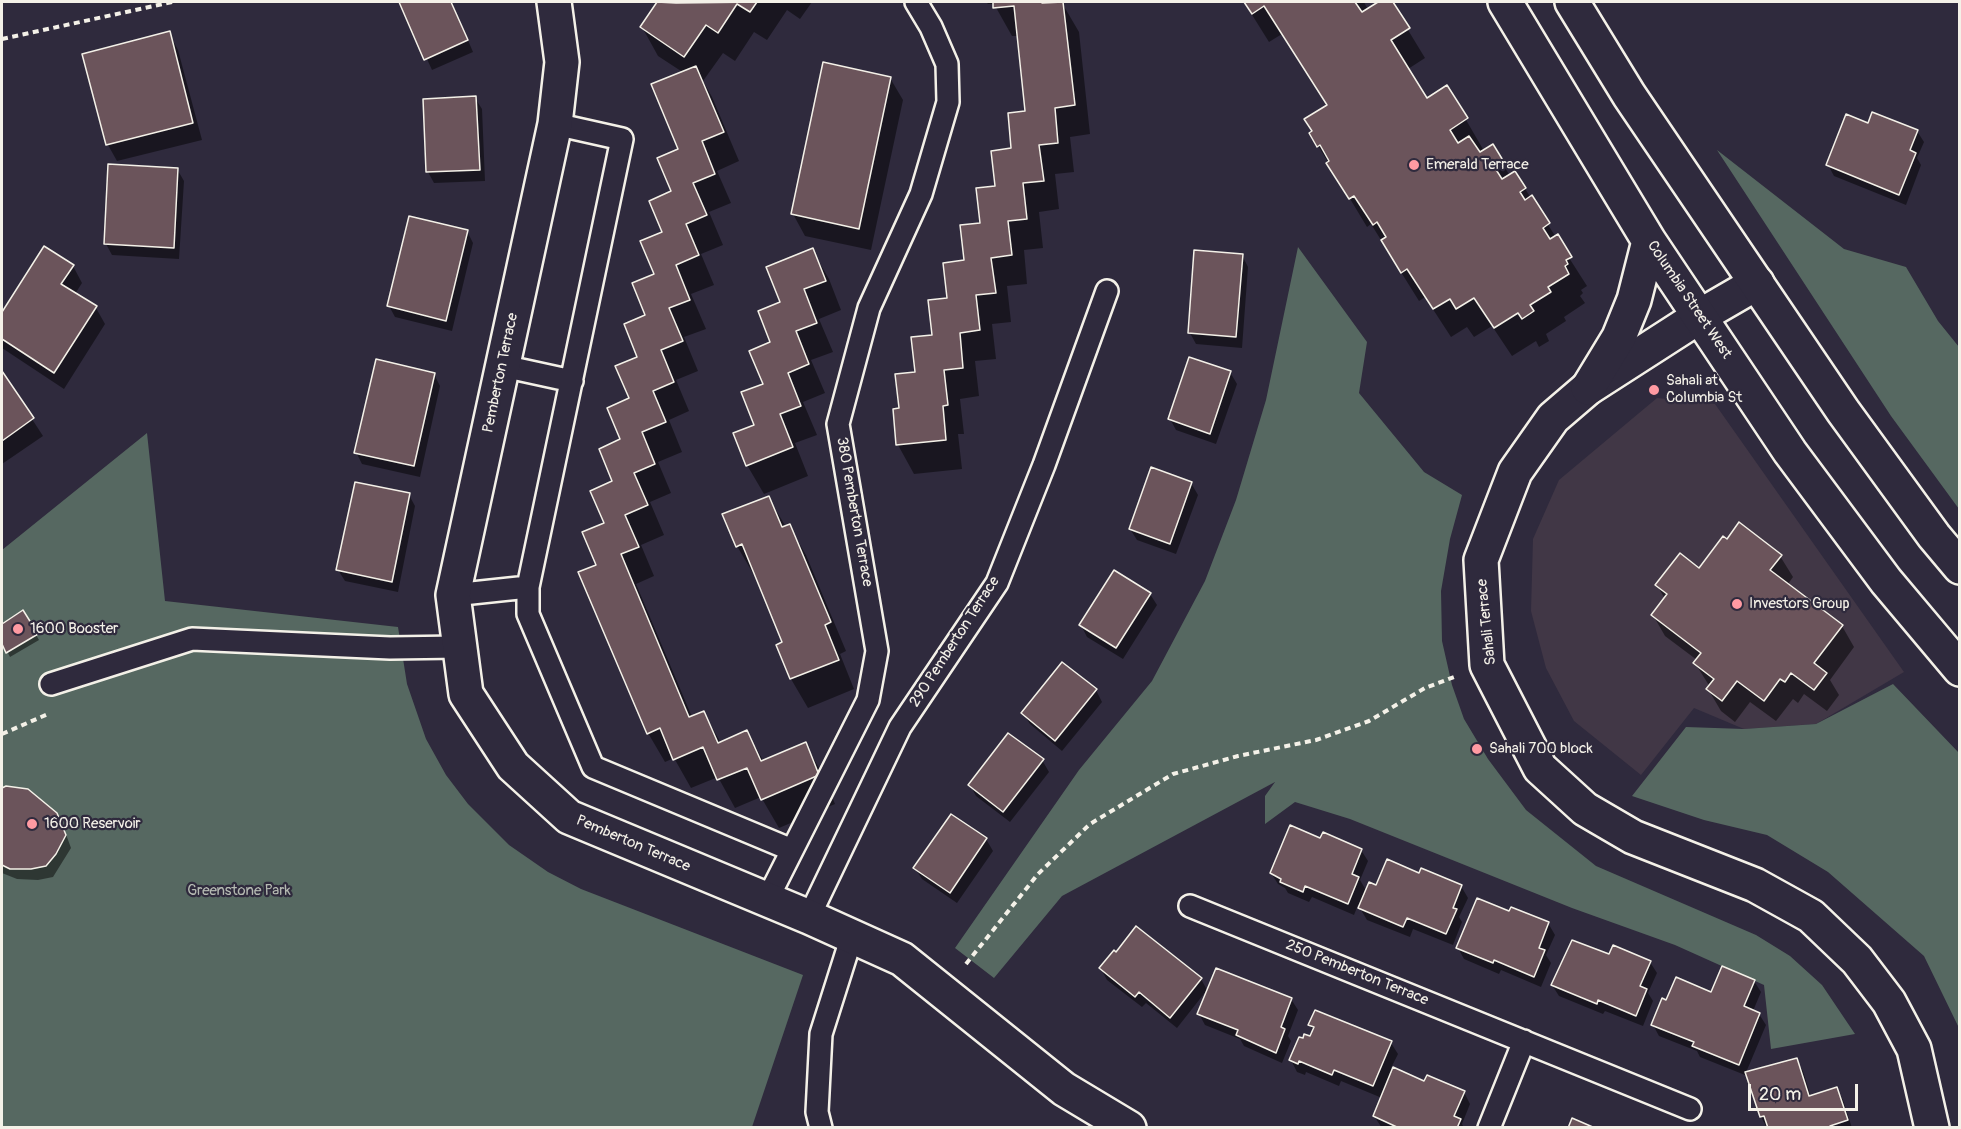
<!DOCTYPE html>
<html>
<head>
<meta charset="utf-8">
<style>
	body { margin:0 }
	#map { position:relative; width:1961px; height:1129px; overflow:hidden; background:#2f2a3d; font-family:Pangolin,sans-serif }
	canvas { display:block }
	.frame { position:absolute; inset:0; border:3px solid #f4f1e8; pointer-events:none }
	.scale { position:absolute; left:1748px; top:1084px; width:110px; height:27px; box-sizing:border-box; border:3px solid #f4f1e8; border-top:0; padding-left:8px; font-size:18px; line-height:21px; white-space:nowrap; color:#f4f1e8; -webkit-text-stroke:4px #2f2a3d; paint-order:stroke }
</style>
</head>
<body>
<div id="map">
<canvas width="1961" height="1129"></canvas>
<div class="frame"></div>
<div class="scale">20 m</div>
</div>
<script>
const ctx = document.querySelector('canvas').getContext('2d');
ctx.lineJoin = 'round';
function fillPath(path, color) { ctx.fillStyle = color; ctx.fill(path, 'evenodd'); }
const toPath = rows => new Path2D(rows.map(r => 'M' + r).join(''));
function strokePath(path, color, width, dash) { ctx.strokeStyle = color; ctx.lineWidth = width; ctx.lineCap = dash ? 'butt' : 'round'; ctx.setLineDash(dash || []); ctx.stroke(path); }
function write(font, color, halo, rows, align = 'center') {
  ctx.font = font + ' Pangolin,sans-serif'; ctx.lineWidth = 4.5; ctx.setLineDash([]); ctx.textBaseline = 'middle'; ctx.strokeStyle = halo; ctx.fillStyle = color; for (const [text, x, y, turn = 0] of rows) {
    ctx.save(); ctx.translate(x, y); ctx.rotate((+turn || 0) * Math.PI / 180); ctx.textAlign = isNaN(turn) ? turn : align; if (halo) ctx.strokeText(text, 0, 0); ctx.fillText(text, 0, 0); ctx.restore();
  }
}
fillPath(toPath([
	[1657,398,1715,404,1904,672,1816,724,1744,729,1694,708,1641,775,1574,721,1546,668,1531,611,1533,539,1559,480]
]), '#413746');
fillPath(toPath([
	[1717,150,1844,249,1906,267,1938,321,1959,347,1959,509,1891,416],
	[1298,247,1367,342,1359,393,1424,472,1462,495,1450,539,1441,591,1442,641,1452,685,1464,719,1488,759,1526,810,1596,866,1756,935,1790,956,1822,985,1855,1034,1771,1049,1764,985,1675,945,1572,908,1350,819,1295,802,1265,824,1265,796,1275,782,1062,896,994,978,955,948,1079,770,1152,681,1205,581,1236,500,1266,400],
	[147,433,165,601,398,627,407,684,426,739,446,775,468,804,509,845,548,872,581,889,803,975,752,1127,2,1128,2,550],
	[1893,684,1959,753,1959,1028,1924,956,1828,872,1767,835,1704,820,1632,796,1686,727,1744,729,1816,724]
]), '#566861');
fillPath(toPath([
	[401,2,456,2,452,3,473,52,432,70],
	[659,2,671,2,676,5,679,2,812,2,800,19,787,10,767,40,754,32,735,61,723,53,703,81,712,97,739,161,717,171,731,203,709,212,723,245,701,254,714,285,691,294,706,329,684,337,698,371,676,380,689,411,669,420,682,452,658,462,671,493,650,502,664,535,641,545,654,576,636,584,692,717,703,712,721,743,747,732,764,762,805,744,822,773,835,804,779,828,761,797,735,808,718,777,691,788,674,758,665,762,648,733,597,565,673,192,680,150,684,73,658,56,642,27],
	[986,2,1062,3,1079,32,1090,134,1070,137,1074,172,1055,174,1059,209,1039,212,1043,248,1024,250,1027,284,1007,286,1011,322,992,324,996,359,975,361,979,396,960,399,964,434,958,434,962,469,914,474,898,445,894,410,900,410,917,373,1027,113,1019,36,1012,36,994,4,988,4],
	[1244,2,1364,2,1368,10,1381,2,1391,2,1425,58,1408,69,1427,100,1447,87,1484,151,1492,146,1510,176,1515,173,1587,286,1581,290,1583,293,1580,296,1585,303,1564,317,1566,321,1546,334,1549,341,1539,347,1536,341,1512,356,1492,326,1474,337,1467,327,1451,337,1425,297,1419,301,1371,224,1367,227,1311,134,1328,106,1282,34,1269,42],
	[169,33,178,50,202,140,117,161,108,145,84,55],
	[890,78,903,100,871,250,805,236,793,214],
	[475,98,482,109,485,181,434,183,428,172,424,101],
	[1869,125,1917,131,1924,142,1917,158,1921,165,1906,205,1834,176,1828,165],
	[177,169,184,181,179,259,112,255,106,244],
	[467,231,473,243,452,331,395,317,389,306],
	[45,248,73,266,82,283,75,294,96,308,105,324,64,389,2,348,2,315],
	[812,250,829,279,841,310,819,319,833,352,811,360,825,393,803,402,817,435,795,443,808,476,764,494,747,465,782,303],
	[1242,255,1248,267,1242,348,1196,344,1190,333],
	[1230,372,1237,384,1216,444,1176,430,1170,419],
	[2,373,43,436,2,464],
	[434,374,440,386,420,477,362,464,356,452],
	[1191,483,1198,495,1176,554,1137,540,1130,529],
	[409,495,415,506,398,592,345,581,338,570],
	[768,497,786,527,789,526,806,555,846,651,840,654,854,689,808,708,791,679,778,646,784,643,756,574,754,575,737,546],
	[1728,541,1780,556,1793,577,1788,584,1842,626,1854,647,1830,680,1839,695,1827,711,1804,694,1798,703,1793,699,1776,721,1750,702,1735,722,1721,711,1708,689,1710,687,1695,663,1697,660,1665,636,1653,615,1665,599,1657,585,1699,570],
	[1150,594,1157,605,1123,659,1087,637,1081,625],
	[23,612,39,640,10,657,2,641,2,626],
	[1096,690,1102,702,1062,751,1030,724,1023,713],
	[1042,760,1049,772,1010,822,976,796,970,785],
	[7,787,56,814,63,826,71,848,53,877,38,880,17,879,2,873,2,790],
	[951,816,986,839,993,851,957,903,922,879,915,868],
	[1321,840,1361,850,1368,861,1360,880,1367,892,1377,886,1420,875,1461,886,1468,898,1459,917,1462,922,1453,945,1413,929,1410,937,1367,920,1358,905,1354,915,1312,897,1309,902,1288,893,1285,888,1278,884,1271,873],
	[1510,913,1548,923,1555,935,1546,955,1551,963,1541,987,1501,970,1499,974,1464,959,1458,948],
	[1116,954,1201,979,1207,990,1177,1028,1146,1003,1142,1007,1107,980,1101,969],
	[1610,956,1650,962,1657,973,1648,993,1653,1001,1643,1026,1605,1011,1603,1014,1559,996,1552,985],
	[1754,981,1761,992,1753,1011,1759,1014,1766,1025,1745,1075,1700,1057,1697,1051,1659,1036,1653,1025,1667,1002,1712,994],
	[1291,999,1298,1010,1288,1036,1291,1041,1282,1063,1244,1046,1240,1039,1205,1025,1199,1014],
	[1310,1025,1391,1043,1398,1054,1391,1068,1425,1083,1464,1092,1470,1104,1462,1124,1464,1128,1382,1128,1374,1116,1382,1098,1341,1081,1339,1086,1306,1072,1305,1075,1297,1072,1291,1060,1310,1038,1313,1031],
	[1796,1060,1803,1071,1811,1097,1837,1089,1843,1100,1852,1128,1767,1128,1761,1117]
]), '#0007');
const building = toPath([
	[399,2,451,2,468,40,424,60,399,2],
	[657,2,676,3,757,2,750,12,737,4,718,33,706,25,684,57,640,27,657,2],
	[993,2,1042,2,1042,3,1063,2,1075,105,1055,108,1058,143,1039,145,1044,181,1023,183,1027,219,1008,221,1012,255,991,258,996,293,976,295,980,330,960,333,963,368,944,370,948,405,943,406,946,440,896,445,893,409,899,408,895,374,915,372,911,337,932,335,928,300,947,298,943,263,964,260,960,225,980,223,976,188,995,186,991,151,1011,148,1008,113,1025,111,1014,6,993,8,993,2],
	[1244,2,1355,2,1362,12,1378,2,1393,2,1410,28,1391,40,1427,98,1447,85,1468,118,1450,130,1458,143,1469,136,1480,152,1493,144,1504,162,1495,168,1502,179,1515,171,1526,188,1520,192,1525,200,1532,195,1550,223,1543,228,1550,239,1558,234,1572,257,1566,260,1568,264,1565,266,1569,274,1548,287,1551,292,1530,305,1534,311,1522,319,1518,313,1494,328,1474,298,1456,309,1450,299,1433,309,1407,269,1401,273,1381,240,1386,237,1377,222,1373,225,1354,196,1349,199,1326,163,1329,161,1320,145,1317,147,1309,133,1312,131,1304,119,1327,105,1264,6,1252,14,1244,2],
	[170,31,193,123,106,145,82,54,170,31],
	[823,62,891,77,859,229,791,214,823,62],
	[696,66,724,132,702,141,715,174,693,183,707,215,686,224,699,255,676,265,690,300,669,308,683,341,661,350,674,382,653,391,666,422,642,432,655,464,634,473,648,505,625,515,639,547,621,554,689,717,704,711,718,743,747,730,761,761,806,742,819,775,761,800,747,768,717,780,703,747,673,760,660,728,647,734,578,572,596,565,582,532,604,523,590,491,612,481,599,449,620,439,607,408,629,398,615,366,637,357,624,324,645,315,632,283,654,274,640,241,662,232,649,201,671,191,657,158,678,149,651,84,696,66],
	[476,96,480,170,426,172,423,99,476,96],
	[1872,112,1918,130,1910,150,1916,153,1899,195,1826,165,1846,114,1868,123,1872,112],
	[108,164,178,168,174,248,104,244,108,164],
	[409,216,468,230,446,321,387,306,409,216],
	[44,246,74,265,61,284,97,306,54,373,2,339,2,312,44,246],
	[813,248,826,281,804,289,817,323,796,331,809,364,788,373,801,406,780,414,793,447,746,466,733,433,754,425,741,392,763,384,749,351,770,342,758,311,780,302,766,267,813,248],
	[1194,250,1243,254,1236,337,1188,333,1194,250],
	[1189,357,1231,371,1210,434,1168,419,1189,357],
	[376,359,435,373,414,466,354,453,376,359],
	[2,371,34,418,2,441,2,371],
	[1151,467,1192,482,1170,544,1129,529,1151,467],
	[355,482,410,493,392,582,336,570,355,482],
	[769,496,782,527,790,524,831,622,825,625,839,660,790,679,776,645,782,642,742,544,736,547,722,514,769,496],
	[1739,522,1782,555,1770,570,1843,625,1814,663,1827,673,1814,690,1791,673,1785,682,1780,679,1764,701,1737,681,1722,701,1706,689,1714,679,1693,663,1701,653,1651,615,1667,594,1655,585,1680,553,1699,568,1723,536,1727,539,1739,522],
	[1114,570,1151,593,1116,648,1079,625,1114,570],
	[23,610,38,634,6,653,2,644,2,624,23,610],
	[1062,662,1097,689,1055,741,1021,713,1062,662],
	[1008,733,1044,759,1003,812,968,785,1008,733],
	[6,786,28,789,57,813,66,835,56,854,46,866,31,869,10,869,2,865,2,788,6,786],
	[951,814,987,838,950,893,913,868,951,814],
	[1290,825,1320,838,1323,832,1362,849,1352,874,1359,877,1348,904,1305,886,1303,892,1280,882,1281,879,1270,873,1290,825],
	[1387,859,1419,873,1421,868,1462,885,1453,908,1457,909,1446,934,1407,918,1403,927,1358,908,1369,882,1376,885,1387,859],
	[1477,898,1509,911,1511,907,1549,922,1539,948,1545,950,1534,977,1494,960,1493,963,1456,948,1477,898],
	[1136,926,1202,978,1170,1018,1139,992,1135,997,1099,968,1114,950,1116,952,1136,926],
	[1572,940,1609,954,1613,945,1651,961,1640,986,1647,989,1636,1016,1598,1000,1597,1004,1551,985,1572,940],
	[1722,966,1755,980,1744,1006,1760,1013,1739,1065,1692,1046,1694,1042,1651,1025,1662,998,1666,1000,1676,977,1711,992,1722,966],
	[1216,968,1292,998,1281,1027,1285,1029,1276,1053,1236,1035,1238,1030,1197,1014,1216,968],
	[1315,1010,1392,1041,1373,1086,1334,1070,1332,1075,1299,1061,1298,1064,1289,1060,1299,1037,1303,1038,1304,1034,1310,1036,1314,1027,1308,1025,1315,1010],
	[1797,1058,1809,1096,1837,1087,1848,1120,1830,1126,1830,1128,1768,1128,1764,1116,1760,1117,1745,1072,1797,1058],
	[1393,1067,1424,1081,1427,1075,1465,1091,1454,1116,1461,1119,1457,1128,1399,1128,1373,1116,1393,1067],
	[1572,1118,1595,1128,1568,1128,1572,1118]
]);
fillPath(building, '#6b545b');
strokePath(building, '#f4f1e8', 1.5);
const lane = toPath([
	[555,124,622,139,528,587,528,614,593,767,792,850],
	[503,366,572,381],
	[453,595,528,587],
	[51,684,192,639,390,648,459,647],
	[767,900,868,700,877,651,838,424,869,308,921,194,948,102,947,64,931,27,916,2],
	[1190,906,1690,1109],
	[809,917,900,727,997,583,1044,465,1107,291],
	[821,1128,817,1112,821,1034,852,936],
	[1489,1128,1524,1041]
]);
const street = toPath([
	[554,2,562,62,555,124,453,595,466,694,513,766,569,817,809,917,902,959,1064,1089,1129,1128],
	[1757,283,1700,316,1588,388,1553,418,1515,472,1481,560,1487,665,1540,768,1585,809,1633,837,1755,885,1811,916,1857,960,1889,1002,1914,1049,1932,1128]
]);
const secondary = toPath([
	[1505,2,1649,241,1790,452,1886,581,1960,669],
	[1572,2,1629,95,1843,411,1934,536,1960,567],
	[1588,388,1619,337,1634,300,1649,241]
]);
strokePath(lane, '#f4f1e8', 26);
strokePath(street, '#f4f1e8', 38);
strokePath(secondary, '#f4f1e8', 38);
strokePath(toPath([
	[2,39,172,2],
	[2,734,48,714],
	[966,964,1038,874,1090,824,1173,774,1238,756,1316,740,1369,721,1425,688,1454,677]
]), '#f4f1e8', 4, [6, 4.5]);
strokePath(lane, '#2f2a3d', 21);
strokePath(street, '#2f2a3d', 33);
strokePath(secondary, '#2f2a3d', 33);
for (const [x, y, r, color] of [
	[1414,165,6,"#ff9aa2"],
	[1654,390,6,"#ff9aa2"],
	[1737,604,6,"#ff9aa2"],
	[18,629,6,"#ff9aa2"],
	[1477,749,6,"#ff9aa2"],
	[32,824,6,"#ff9aa2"]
]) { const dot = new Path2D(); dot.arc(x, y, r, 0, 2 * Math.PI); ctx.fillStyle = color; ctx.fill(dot); strokePath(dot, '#2f2a3d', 2); }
write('15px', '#f4f1e8', '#2f2a3d', [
	["Emerald Terrace",1426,165],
	["Sahali at",1666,381],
	["Columbia St",1666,398],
	["Investors Group",1749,604],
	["1600 Booster",30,629],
	["Sahali 700 block",1489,749],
	["1600 Reservoir",44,824]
], 'left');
write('15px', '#f4f1e8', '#2f2a3d', [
	["Columbia Street West",1689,300,56],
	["Pemberton Terrace",501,373,-78],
	["380 Pemberton Terrace",854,512,80],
	["Sahali Terrace",1487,622,-96],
	["290 Pemberton Terrace",955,642,-57],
	["Pemberton Terrace",633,844,23],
	["250 Pemberton Terrace",1357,973,22]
]);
write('15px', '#b5bab2', '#2f2a3d', [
	["Greenstone Park",239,891]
]);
</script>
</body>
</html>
